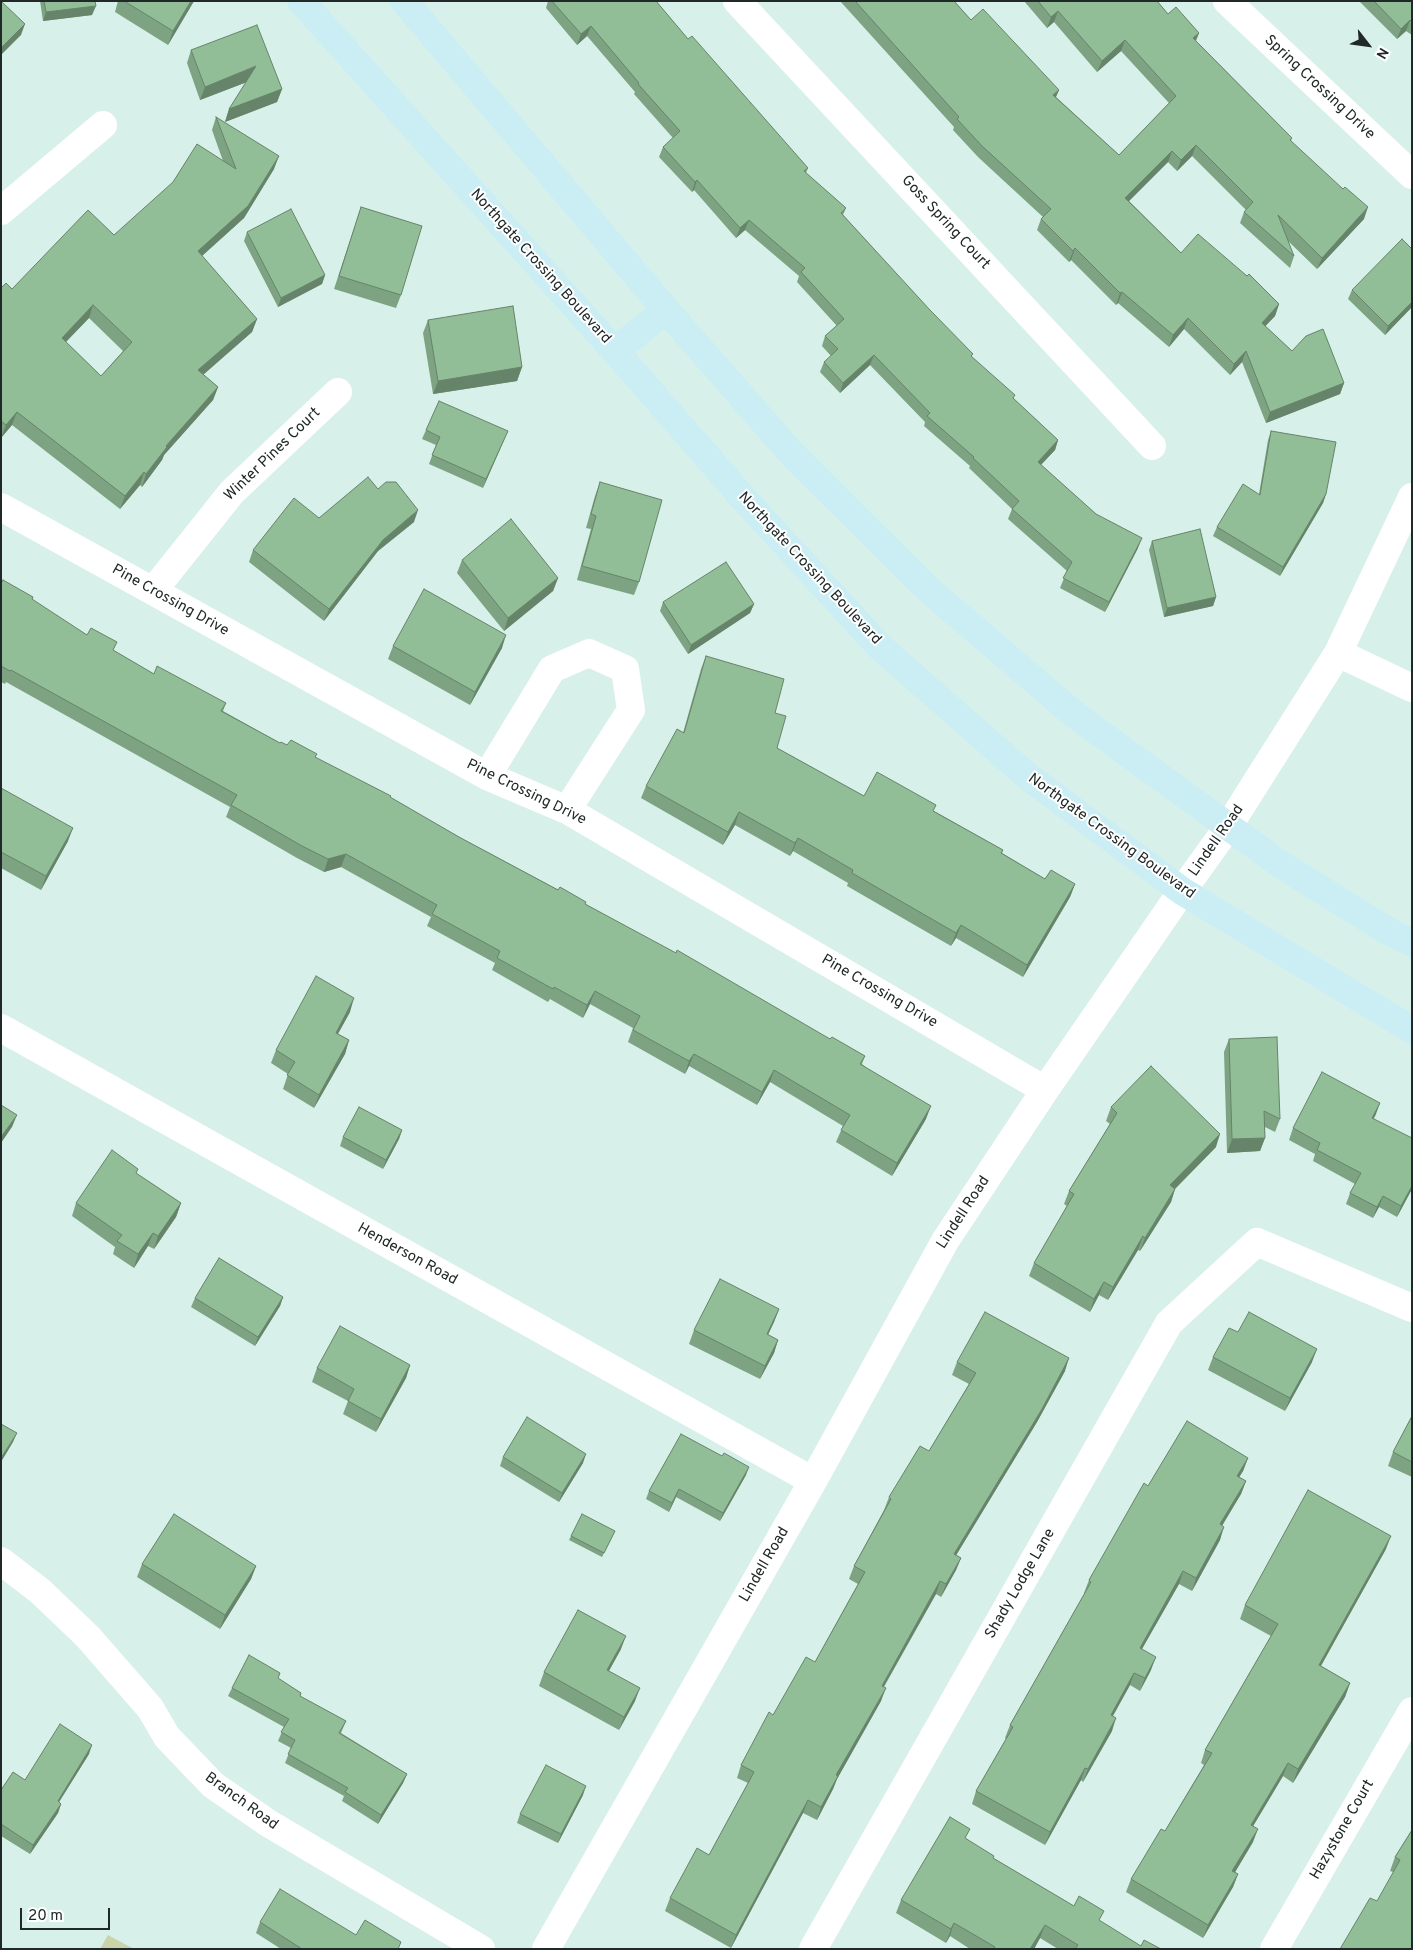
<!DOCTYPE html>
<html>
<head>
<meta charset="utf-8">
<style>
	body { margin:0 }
	#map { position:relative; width:1413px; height:1950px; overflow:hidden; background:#d8f0ea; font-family:Overpass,sans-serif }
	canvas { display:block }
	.frame { position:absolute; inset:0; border:2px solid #202927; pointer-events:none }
	.north { position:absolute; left:1343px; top:20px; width:50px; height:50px; -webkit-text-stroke:4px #fff; paint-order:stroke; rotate:120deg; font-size:14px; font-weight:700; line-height:20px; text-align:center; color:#202927 }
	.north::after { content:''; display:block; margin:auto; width:18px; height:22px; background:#202927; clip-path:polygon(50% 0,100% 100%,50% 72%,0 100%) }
	.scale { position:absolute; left:20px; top:1908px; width:90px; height:22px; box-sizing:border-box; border:2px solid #202927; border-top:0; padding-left:6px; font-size:15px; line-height:18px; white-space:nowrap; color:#202927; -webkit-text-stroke:4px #fff; paint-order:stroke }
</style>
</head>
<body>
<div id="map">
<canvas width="1413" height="1950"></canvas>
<div class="frame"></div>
<div class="north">N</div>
<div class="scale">20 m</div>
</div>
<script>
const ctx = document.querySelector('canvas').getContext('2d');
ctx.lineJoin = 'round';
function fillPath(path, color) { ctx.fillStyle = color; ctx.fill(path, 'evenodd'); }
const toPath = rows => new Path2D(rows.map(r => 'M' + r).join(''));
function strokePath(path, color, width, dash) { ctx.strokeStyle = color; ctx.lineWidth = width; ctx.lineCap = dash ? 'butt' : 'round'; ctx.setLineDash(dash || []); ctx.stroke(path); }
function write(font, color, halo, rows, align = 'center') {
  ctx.font = font + ' Overpass,sans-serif'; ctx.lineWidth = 4; ctx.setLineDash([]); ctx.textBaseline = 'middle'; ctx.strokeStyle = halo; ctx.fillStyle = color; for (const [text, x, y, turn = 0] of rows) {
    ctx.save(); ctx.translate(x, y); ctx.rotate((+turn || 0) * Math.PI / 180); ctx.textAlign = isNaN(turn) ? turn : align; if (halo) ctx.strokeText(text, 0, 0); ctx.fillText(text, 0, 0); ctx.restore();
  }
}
fillPath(toPath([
	[108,1935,134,1949,100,1949]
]), '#cbd3ab');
strokePath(toPath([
	[737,1,1152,446],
	[1227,1,1412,175],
	[1,211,103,125],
	[1,507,487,776,567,810,1045,1090],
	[153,591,232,492,338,392],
	[1338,653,1412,688],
	[487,776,552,669,589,653,625,669,631,710,567,810],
	[1,1028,813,1481],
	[1,1561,40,1591,88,1637,150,1708,167,1737,213,1785,268,1823,481,1949],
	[546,1949,813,1481,945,1241,1045,1090,1182,891,1228,827,1338,653,1412,497],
	[813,1949,1169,1323,1257,1242,1412,1308],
	[1274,1949,1412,1711]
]), '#fff', 28);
strokePath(toPath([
	[301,1,615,351,744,499,879,646,1026,775,1182,891,1412,1030],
	[404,1,666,310,792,454,929,590,1075,715,1280,864,1388,931,1412,943],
	[615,351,666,310]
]), '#cbeef4', 28);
fillPath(toPath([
	[40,1,95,1,92,15,43,21],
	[118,1,194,1,168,45,115,12],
	[548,1,656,1,688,39,808,168,806,173,846,208,843,215,972,357,1014,399,1058,440,1055,450,1041,465,1096,514,1138,548,1105,612,1060,588,1067,571,1008,519,1012,509,969,468,970,466,924,426,925,422,870,365,840,393,820,372,824,362,831,356,822,346,825,336,837,326,797,282,799,276,745,230,736,238,694,190,692,192,659,157,663,147,673,138,634,94,635,92,587,36,577,45,546,8],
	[840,1,954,1,971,20,1059,90,1056,97,1119,155,1169,103,1121,51,1097,72,1054,22,1047,28,1024,1,1157,1,1168,14,1199,33,1196,41,1292,138,1291,141,1364,219,1317,269,1287,240,1294,256,1290,268,1240,223,1244,212,1246,210,1192,156,1177,171,1168,162,1129,201,1181,253,1279,304,1275,316,1265,326,1292,351,1344,383,1340,394,1266,423,1242,362,1230,375,1184,329,1169,347,1118,303,1116,305,1071,260,1069,262,1037,230,1041,219,1043,217,978,157,953,130,954,127],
	[1359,1,1412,1,1412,35,1406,31,1397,39],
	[191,50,282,89,277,102,225,122,229,109,247,82,200,100,187,63],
	[216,117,274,169,244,218,202,256,257,319,252,332,203,374,218,387,213,400,164,455,162,460,142,487,140,485,120,509,12,425,1,438,1,288,12,289,114,235,223,161,212,130],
	[89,318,123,351,101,376,66,342],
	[361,207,401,295,396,308,334,289],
	[247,232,325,275,322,284,278,307,244,241],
	[1352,290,1412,307,1385,335,1348,299],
	[428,320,522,367,517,381,433,394,423,333],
	[426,430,504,440,483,488,429,464,436,445,422,439],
	[1271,431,1326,494,1323,503,1280,576,1213,536,1217,527,1259,494,1268,440],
	[600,482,639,582,634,595,577,580,591,529,586,528,595,496],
	[378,489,414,522,378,551,324,621,249,562,253,550],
	[1152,541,1216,597,1213,606,1164,617,1149,550],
	[462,560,558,578,553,591,504,631,457,573],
	[1,581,33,597,32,600,87,635,154,674,226,703,223,711,280,743,287,745,315,758,391,798,459,837,585,904,830,1039,865,1056,862,1064,926,1119,892,1176,836,1142,843,1126,770,1082,757,1105,689,1066,685,1074,628,1042,633,1028,590,1004,583,1018,550,999,548,1002,492,970,495,963,427,926,431,917,341,867,324,872,297,858,226,817,230,807,6,682,5,684,1,682],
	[663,602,754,604,750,613,688,654,660,611],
	[393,646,502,648,470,705,388,659],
	[706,656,775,713,777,748,864,796,934,811,1003,850,1002,853,1045,879,1075,884,1070,897,1023,977,956,938,951,946,847,886,848,883,793,851,790,856,735,825,723,845,641,798,646,786,683,733,701,669],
	[1,788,68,841,41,890,1,868],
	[350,1012,338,1034,349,1040,345,1054,314,1108,283,1089,288,1074,271,1063,276,1050],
	[1229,1039,1280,1119,1275,1132,1265,1127,1265,1138,1260,1151,1227,1153,1224,1052],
	[1111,1107,1216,1147,1175,1189,1171,1202,1140,1251,1138,1250,1108,1300,1099,1295,1090,1312,1029,1276,1034,1263,1067,1206,1064,1204,1069,1191,1110,1124,1106,1121],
	[1376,1114,1374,1118,1412,1189,1397,1217,1379,1207,1373,1218,1346,1204,1350,1193,1355,1184,1313,1161,1315,1154,1289,1140,1293,1128],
	[402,1130,399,1139,383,1169,340,1146,343,1137],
	[137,1174,181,1203,176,1217,154,1249,148,1246,134,1268,113,1254,115,1247,72,1216,76,1203],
	[283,1297,280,1306,255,1346,191,1307,195,1298],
	[779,1309,774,1322,768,1335,778,1340,774,1353,760,1379,689,1344,694,1330],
	[1238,1332,1312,1362,1285,1411,1208,1370,1213,1357],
	[957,1362,1065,1371,1037,1422,956,1555,961,1558,956,1570,941,1597,936,1594,884,1687,881,1701,837,1779,833,1789,817,1820,803,1813,731,1948,665,1911,670,1898,709,1855,748,1783,737,1778,741,1765,773,1715,815,1662,858,1584,849,1579,854,1566,884,1510,889,1497,929,1451,969,1384,952,1375],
	[410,1365,406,1378,376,1432,343,1414,348,1401,312,1382,317,1368],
	[1412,1416,1412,1477,1388,1466,1393,1452],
	[503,1457,583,1463,559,1502,500,1466],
	[1248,1458,1243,1471,1239,1477,1246,1481,1241,1494,1222,1526,1220,1540,1192,1591,1179,1584,1142,1649,1151,1670,1140,1691,1130,1685,1113,1716,1112,1731,1083,1782,1081,1780,1045,1845,972,1804,976,1791,1006,1739,1005,1738,1010,1725,1085,1593,1084,1593,1089,1580,1148,1486],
	[746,1475,720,1521,676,1497,669,1512,646,1499,649,1491],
	[615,1531,602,1557,569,1540,571,1536],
	[1386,1549,1321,1666,1350,1683,1345,1697,1293,1783,1283,1776,1253,1826,1253,1842,1235,1872,1238,1874,1233,1887,1203,1938,1126,1892,1131,1879,1165,1831,1204,1765,1201,1763,1205,1750,1271,1636,1240,1619,1245,1605],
	[142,1564,256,1566,251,1579,220,1629,137,1577],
	[621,1649,609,1671,635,1701,619,1730,539,1686,544,1672],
	[278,1679,301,1693,300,1696,346,1721,341,1733,407,1774,403,1783,378,1824,342,1801,344,1796,285,1763,291,1748,278,1741,284,1727,228,1696,232,1688],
	[89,1754,59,1802,61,1804,58,1813,30,1854,1,1836,1,1790],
	[583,1795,558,1843,517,1823,520,1814],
	[1412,1830,1412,1949,1393,1872,1390,1871,1395,1857],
	[966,1839,993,1858,1141,1946,1161,1949,1058,1949,1040,1938,1034,1949,970,1949,950,1936,946,1943,896,1913,901,1900],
	[260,1922,356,1935,399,1949,281,1949,256,1933]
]), '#7da382');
fillPath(toPath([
	[191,1,194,1,168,45,173,31],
	[96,6,92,15,43,21,46,12],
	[1058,11,1054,22,1047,28,1051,17],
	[1410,20,1406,31,1397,39,1401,29],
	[25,24,21,35,1,55,1,48],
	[591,26,587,36,577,45,581,34],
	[1199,33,1194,44,1193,38],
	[1125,40,1121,51,1097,72,1102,61],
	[256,66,252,80,200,100,205,87],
	[282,89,277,102,225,122,229,109],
	[1059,90,1054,101,1053,95],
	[1196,145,1192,156,1177,171,1181,160],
	[1172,151,1168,162,1121,209,1125,198],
	[279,156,274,169,244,218,193,264,198,251],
	[697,180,694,190,692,192,695,182],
	[1368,207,1364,219,1317,269,1322,258],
	[749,220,745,230,736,238,740,228],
	[1075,248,1071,260,1069,262,1073,251],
	[325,275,322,284,278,307,281,298],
	[1122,292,1118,303,1116,305,1120,293],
	[1412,302,1412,307,1385,335,1388,326],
	[1279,304,1275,316,1258,334,1262,323],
	[93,305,89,318,57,351,62,338],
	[1188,318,1184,329,1169,347,1173,335],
	[257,319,252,332,194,383,198,370],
	[1246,351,1242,362,1230,375,1234,364],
	[874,355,870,365,840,393,843,383],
	[522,367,517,381,433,394,438,381],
	[1344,383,1340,394,1266,423,1270,412],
	[218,387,213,400,164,455,162,460,142,487,146,474,166,446],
	[17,412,12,425,1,438,6,425],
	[508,431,504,440,483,488,486,479],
	[1058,440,1055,450,1034,472,1038,462],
	[144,472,140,485,120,509,125,496],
	[1326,494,1323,503,1280,576,1283,567],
	[418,510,414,522,378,551,324,621,329,609,383,540],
	[1142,538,1138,548,1105,612,1109,602],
	[558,578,553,591,504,631,508,618],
	[1216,597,1213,606,1164,617,1167,608],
	[754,604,750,613,688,654,691,645],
	[506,635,502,648,470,705,475,692],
	[739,812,735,825,723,845,728,832],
	[73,828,68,841,41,890,46,876],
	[798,838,793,851,790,856,795,843],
	[346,854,341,867,324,872,328,859],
	[1075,884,1070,897,1023,977,1027,965],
	[961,925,956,938,951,946,956,933],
	[595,991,590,1004,583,1018,587,1005],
	[354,998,350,1012,331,1046,336,1033],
	[349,1040,345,1054,314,1108,319,1095],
	[694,1054,689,1066,685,1074,689,1061],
	[774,1070,770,1082,757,1105,762,1092],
	[1380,1103,1376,1114,1368,1129,1372,1118],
	[931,1106,926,1119,892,1176,897,1163],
	[17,1115,12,1127,1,1143,1,1137],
	[402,1130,399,1139,383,1169,386,1160],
	[1220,1134,1216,1147,1165,1199,1170,1185],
	[1265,1138,1260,1151,1227,1153,1232,1139],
	[1412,1186,1412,1189,1397,1217,1401,1206],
	[1175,1189,1171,1202,1140,1251,1145,1238],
	[1383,1196,1379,1207,1373,1218,1377,1207],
	[181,1203,176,1217,154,1249,158,1236],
	[153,1233,148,1246,134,1268,138,1254],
	[1143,1236,1138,1250,1108,1300,1113,1287],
	[1104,1282,1099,1295,1090,1312,1094,1299],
	[283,1297,280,1306,255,1346,258,1337],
	[779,1309,774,1322,762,1347,767,1334],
	[778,1340,774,1353,760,1379,765,1366],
	[1317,1349,1312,1362,1285,1411,1290,1398],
	[1069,1358,1065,1371,1037,1422,949,1567,954,1554],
	[410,1365,406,1378,376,1432,381,1419],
	[17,1433,13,1442,1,1462,1,1458],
	[586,1454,583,1463,559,1502,562,1493],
	[1248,1458,1243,1471,1232,1489,1237,1476],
	[749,1467,746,1475,720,1521,723,1513],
	[1246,1481,1241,1494,1215,1537,1220,1524],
	[679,1489,676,1497,669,1512,672,1503],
	[1224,1527,1220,1540,1192,1591,1196,1578],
	[1391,1536,1386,1549,1314,1678,1319,1665],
	[961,1558,956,1570,941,1597,946,1584],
	[256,1566,251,1579,220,1629,225,1615],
	[1183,1571,1179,1584,1135,1661,1140,1648],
	[940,1581,936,1594,877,1698,882,1686],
	[626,1636,621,1649,602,1683,607,1670],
	[1156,1657,1151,1670,1140,1691,1145,1678],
	[1134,1673,1130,1685,1106,1728,1111,1715],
	[1350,1683,1345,1697,1293,1783,1298,1769],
	[640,1688,635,1701,619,1730,624,1717],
	[886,1688,881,1701,837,1779,833,1789,817,1820,821,1807,836,1775],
	[1116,1718,1112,1731,1083,1782,1088,1769],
	[92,1745,89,1754,54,1810,58,1801],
	[1288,1763,1283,1776,1246,1838,1251,1825],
	[1085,1768,1081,1780,1045,1845,1050,1832],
	[407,1774,403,1783,378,1824,381,1815],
	[586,1786,583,1795,558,1843,561,1834],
	[808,1800,803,1813,731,1948,736,1935],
	[61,1804,58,1813,30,1854,33,1845],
	[1258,1829,1253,1842,1228,1884,1232,1871],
	[1238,1874,1233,1887,1203,1938,1208,1925],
	[954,1923,950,1936,946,1943,951,1929],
	[1045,1925,1040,1938,1034,1949,1030,1949]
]), '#66846a');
const building = toPath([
	[1,1,25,24,1,48,1,1],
	[44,1,95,1,96,6,46,12,44,1],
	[124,1,191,1,173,31,124,1],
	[552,1,656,1,688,39,692,36,808,168,804,171,846,208,841,213,930,310,973,354,971,356,1015,395,1013,398,1058,440,1038,462,1096,514,1142,538,1109,602,1063,578,1072,562,1012,509,1019,501,973,458,974,457,927,416,930,413,874,355,843,383,824,362,838,349,825,336,844,319,801,272,805,268,749,220,740,228,697,180,695,182,663,147,680,131,638,84,639,83,591,26,581,34,552,1],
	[855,1,954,1,971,20,983,9,1059,90,1053,95,1119,155,1176,96,1125,40,1102,61,1058,11,1051,17,1038,1,1157,1,1168,14,1176,7,1199,33,1193,38,1292,138,1290,140,1343,189,1345,187,1368,207,1322,258,1278,215,1294,256,1244,212,1253,202,1196,145,1181,160,1172,151,1125,198,1181,253,1198,234,1247,276,1249,274,1279,304,1262,323,1292,351,1306,336,1323,329,1344,383,1270,412,1246,351,1234,364,1188,318,1173,335,1122,292,1120,293,1075,248,1073,251,1041,219,1051,209,982,146,957,119,959,117,855,1],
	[1374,1,1412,1,1412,22,1410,20,1401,29,1374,1],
	[257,25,282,89,229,109,256,66,205,87,191,50,257,25],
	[216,117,279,156,248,206,198,251,257,319,198,370,218,387,166,446,167,447,146,474,144,472,125,496,17,412,6,425,1,421,1,288,6,283,12,289,88,210,114,235,173,182,197,144,236,169,216,117],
	[93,305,132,342,101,376,62,338,93,305],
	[361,207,422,226,401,295,339,276,361,207],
	[291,209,325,275,281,298,247,232,291,209],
	[1402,239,1412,249,1412,302,1388,326,1352,290,1402,239],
	[513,306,522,367,438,381,428,320,513,306],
	[439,401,508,431,486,479,432,455,440,437,426,430,439,401],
	[1271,431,1336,442,1326,494,1283,567,1217,527,1243,484,1260,495,1271,431],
	[368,477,378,489,386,482,396,482,418,510,383,540,329,609,253,550,294,498,319,518,368,477],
	[600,482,662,500,639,582,582,566,596,516,591,514,600,482],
	[511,519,558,578,508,618,462,560,511,519],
	[1200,529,1216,597,1167,608,1152,541,1200,529],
	[726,562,754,604,691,645,663,602,726,562],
	[3,580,33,597,32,599,87,635,91,628,117,642,113,650,154,674,157,666,226,703,221,711,280,743,281,742,287,745,291,740,317,754,315,757,391,796,390,797,459,837,558,890,560,887,586,902,585,904,676,953,677,950,830,1039,832,1037,865,1056,860,1064,931,1106,897,1163,841,1130,850,1115,774,1070,762,1092,694,1054,689,1061,633,1030,640,1016,595,991,587,1005,554,987,553,989,497,958,500,951,432,914,437,905,346,854,328,859,302,846,231,805,237,795,11,670,10,671,1,666,1,581,2,582,3,580],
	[424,589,506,635,475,692,393,646,424,589],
	[706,656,784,679,775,713,786,716,777,748,864,796,877,772,936,805,933,811,1003,850,1001,853,1045,879,1051,870,1075,884,1027,965,961,925,956,933,852,873,853,870,798,838,795,843,739,812,728,832,646,786,677,729,684,733,706,656],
	[1,788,73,828,46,876,1,852,1,788],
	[316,976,354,998,336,1033,349,1040,319,1095,287,1075,295,1062,276,1050,316,976],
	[1277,1037,1280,1119,1264,1111,1265,1138,1232,1139,1229,1039,1277,1037],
	[1151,1066,1220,1134,1170,1185,1175,1189,1145,1238,1143,1236,1113,1287,1104,1282,1094,1299,1034,1263,1074,1194,1069,1191,1117,1113,1111,1107,1151,1066],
	[1322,1072,1380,1103,1372,1118,1412,1138,1412,1186,1401,1206,1383,1196,1377,1207,1350,1193,1361,1173,1317,1150,1320,1143,1293,1128,1322,1072],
	[1,1105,17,1115,1,1137,1,1105],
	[359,1107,402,1130,386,1160,343,1137,359,1107],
	[112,1150,138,1169,136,1173,181,1203,158,1236,153,1233,138,1254,117,1241,122,1235,76,1203,112,1150],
	[219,1258,283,1297,258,1337,195,1298,219,1258],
	[720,1279,779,1309,767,1334,778,1340,765,1366,694,1330,720,1279],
	[985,1312,1069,1358,1042,1409,954,1554,961,1558,946,1584,940,1581,882,1686,886,1688,836,1775,838,1776,821,1807,808,1800,736,1935,670,1898,697,1848,709,1855,754,1772,741,1765,769,1712,773,1715,806,1657,815,1662,865,1572,854,1566,891,1499,889,1497,920,1446,929,1451,976,1373,957,1362,985,1312],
	[1249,1312,1317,1349,1290,1398,1213,1357,1229,1328,1238,1332,1249,1312],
	[340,1326,410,1365,381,1419,348,1401,354,1389,317,1368,340,1326],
	[1412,1416,1412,1462,1393,1452,1412,1416],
	[527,1417,586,1454,562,1493,503,1457,527,1417],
	[1187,1421,1248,1458,1237,1476,1246,1481,1220,1524,1224,1527,1196,1578,1183,1571,1140,1648,1156,1657,1145,1678,1134,1673,1111,1715,1116,1718,1088,1769,1085,1768,1050,1832,976,1791,1013,1727,1010,1725,1091,1582,1089,1580,1144,1483,1148,1486,1187,1421],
	[1,1424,17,1433,1,1458,1,1424],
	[681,1434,722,1456,724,1453,749,1467,723,1513,679,1489,672,1503,649,1491,681,1434],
	[1308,1490,1391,1536,1319,1665,1350,1683,1298,1769,1288,1763,1251,1825,1258,1829,1232,1871,1238,1874,1208,1925,1131,1879,1161,1829,1165,1831,1212,1753,1205,1750,1278,1624,1245,1605,1308,1490],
	[174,1514,256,1566,225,1615,142,1564,174,1514],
	[582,1514,615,1531,604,1553,571,1536,582,1514],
	[578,1610,626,1636,607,1670,640,1688,624,1717,544,1672,578,1610],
	[249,1655,280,1673,278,1678,301,1693,300,1696,346,1721,339,1733,407,1774,381,1815,345,1792,348,1788,288,1754,295,1740,281,1732,289,1719,232,1688,249,1655],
	[60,1724,92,1745,58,1801,61,1804,33,1845,1,1824,1,1790,13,1772,25,1780,60,1724],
	[546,1765,586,1786,561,1834,520,1814,546,1765],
	[950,1817,970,1829,965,1838,994,1856,993,1858,1074,1906,1079,1896,1104,1911,1099,1920,1141,1946,1144,1940,1161,1949,1075,1949,1078,1945,1045,1925,1030,1949,994,1949,995,1947,954,1923,951,1929,901,1900,950,1817],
	[1412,1830,1412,1949,1340,1949,1370,1898,1377,1901,1400,1860,1395,1857,1412,1830],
	[280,1889,356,1935,365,1920,401,1942,398,1949,302,1949,260,1922,280,1889]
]);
fillPath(building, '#91bd97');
strokePath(building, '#66846a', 1);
write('15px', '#202927', '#fff', [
	["Spring Crossing Drive",1319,88,43],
	["Goss Spring Court",945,223,47],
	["Northgate Crossing Boulevard",540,267,48],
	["Winter Pines Court",273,455,-44],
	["Northgate Crossing Boulevard",809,569,47],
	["Pine Crossing Drive",170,601,29],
	["Pine Crossing Drive",526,793,26],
	["Northgate Crossing Boulevard",1111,837,36],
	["Lindell Road",1217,841,-55],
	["Pine Crossing Drive",879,992,30],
	["Lindell Road",964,1213,-57],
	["Henderson Road",407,1255,29],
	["Lindell Road",765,1565,-60],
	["Shady Lodge Lane",1021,1584,-60],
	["Branch Road",241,1802,36],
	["Hazystone Court",1343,1830,-60]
]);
</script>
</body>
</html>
